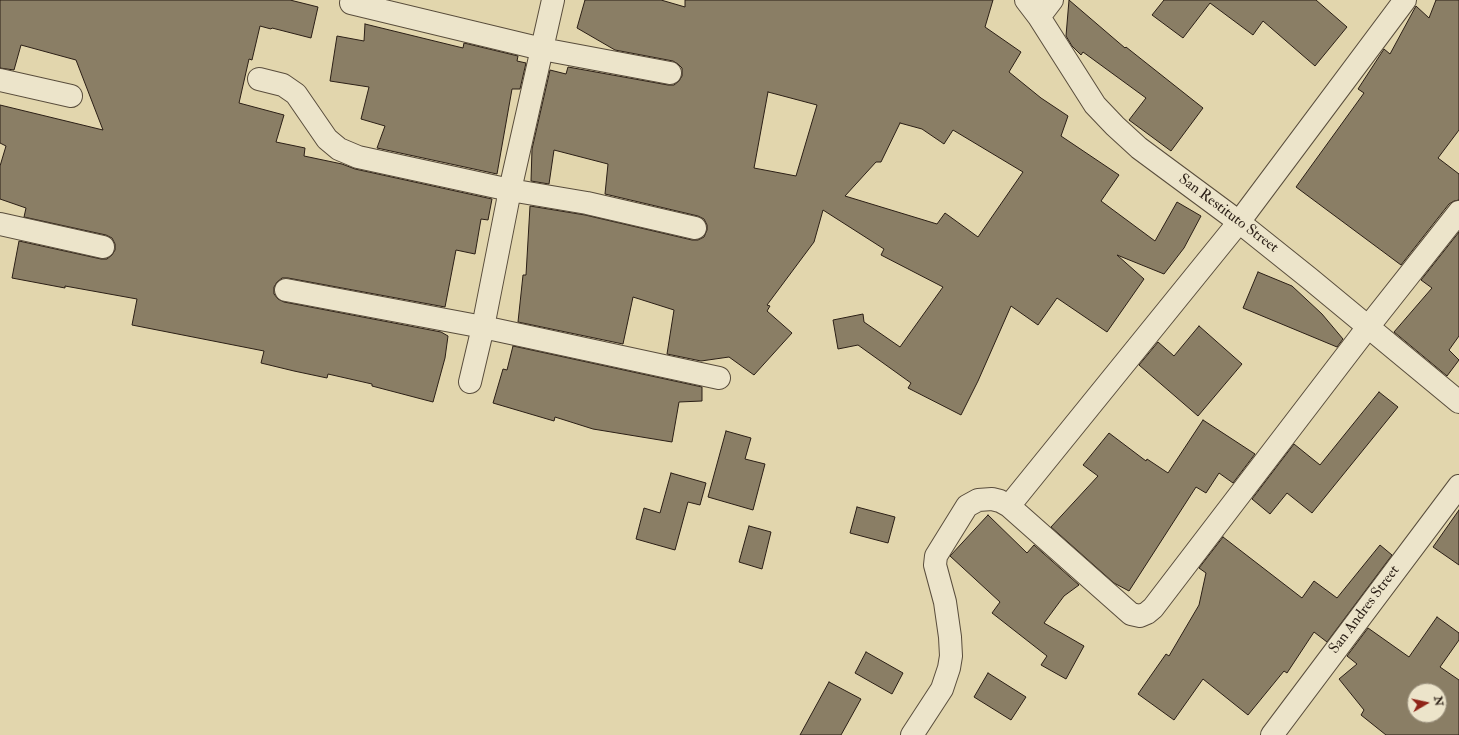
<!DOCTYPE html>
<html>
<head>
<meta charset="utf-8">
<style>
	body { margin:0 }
	#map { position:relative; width:1459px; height:735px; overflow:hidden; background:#e2d6ad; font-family:"IM FELL Double Pica",serif }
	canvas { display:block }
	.north { position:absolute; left:1407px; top:683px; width:40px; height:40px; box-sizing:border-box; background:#ece4ca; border:1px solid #9f9582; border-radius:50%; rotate:81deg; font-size:11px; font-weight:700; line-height:16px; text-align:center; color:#2b1f16 }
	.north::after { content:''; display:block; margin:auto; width:14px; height:18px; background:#8f2418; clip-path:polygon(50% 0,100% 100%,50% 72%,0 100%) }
</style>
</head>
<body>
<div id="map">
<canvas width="1459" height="735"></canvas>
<div class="north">N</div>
</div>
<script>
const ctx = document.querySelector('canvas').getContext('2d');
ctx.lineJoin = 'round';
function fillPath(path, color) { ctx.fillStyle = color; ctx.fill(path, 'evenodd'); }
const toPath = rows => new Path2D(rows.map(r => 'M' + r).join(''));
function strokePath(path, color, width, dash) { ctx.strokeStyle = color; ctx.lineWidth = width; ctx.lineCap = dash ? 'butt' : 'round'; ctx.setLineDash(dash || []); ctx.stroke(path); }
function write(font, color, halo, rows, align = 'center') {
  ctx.font = font + ' "IM FELL Double Pica",serif'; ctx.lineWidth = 3.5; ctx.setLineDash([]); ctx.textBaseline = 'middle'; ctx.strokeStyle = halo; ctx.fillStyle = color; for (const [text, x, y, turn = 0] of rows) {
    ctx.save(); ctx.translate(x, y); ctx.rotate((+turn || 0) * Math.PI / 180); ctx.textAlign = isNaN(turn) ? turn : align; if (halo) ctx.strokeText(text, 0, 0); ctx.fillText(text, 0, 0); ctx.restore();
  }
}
const building = toPath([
	[0,0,290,0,318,7,311,38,272,28,271,29,260,26,252,60,249,59,239,103,284,115,276,142,305,148,304,156,342,164,355,169,492,199,488,220,481,219,475,254,456,250,445,307,288,278,282,278,277,282,274,287,274,294,278,299,284,302,441,332,448,336,445,358,433,402,372,386,372,384,328,374,327,378,294,371,261,363,264,351,132,325,137,299,65,286,65,288,12,278,19,241,101,259,107,259,112,255,115,250,115,244,112,238,106,235,24,217,26,208,0,199,0,166,6,146,0,143,0,105,103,130,76,60,21,45,14,70,0,68,0,0],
	[585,0,661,0,685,7,685,0,993,0,985,27,1021,52,1009,72,1041,98,1068,116,1061,136,1119,175,1101,201,1155,241,1177,202,1201,216,1184,248,1164,274,1117,255,1144,279,1107,332,1057,298,1038,325,1011,306,978,381,961,415,908,388,911,383,858,345,838,349,833,320,863,314,864,322,900,347,943,287,881,255,884,249,823,210,814,242,767,305,770,306,767,311,792,333,754,375,729,357,701,361,667,354,674,310,633,297,623,344,518,322,523,275,526,275,530,206,585,215,692,240,698,240,704,237,707,230,707,225,704,219,698,216,605,194,608,164,554,150,549,184,531,181,532,149,550,70,566,74,568,67,668,85,674,85,679,81,682,76,682,68,678,64,673,61,615,50,577,28,585,0],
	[768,92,817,105,796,176,754,168,768,92],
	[900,123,922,129,944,144,953,130,1023,172,978,237,945,213,937,224,845,196,876,162,881,162,900,123],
	[1069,0,1125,48,1126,47,1203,108,1171,151,1129,120,1146,98,1083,52,1081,55,1072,46,1066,36,1069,0],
	[1164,0,1316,0,1347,27,1315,66,1263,21,1253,35,1210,3,1183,38,1152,15,1164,0],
	[1436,0,1459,0,1459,130,1438,158,1459,174,1459,200,1454,201,1449,204,1401,265,1296,187,1364,93,1358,89,1384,49,1390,54,1416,6,1429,18,1436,0],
	[365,24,463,48,464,43,518,56,517,61,526,63,520,89,512,89,497,174,377,148,385,126,361,119,369,87,330,81,337,36,364,41,365,24],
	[1459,232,1459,336,1449,350,1459,360,1447,376,1394,332,1432,288,1421,280,1459,232],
	[1258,272,1292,286,1322,314,1343,339,1337,347,1243,308,1258,272],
	[1199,326,1242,364,1198,416,1139,365,1158,342,1174,356,1199,326],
	[513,346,702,387,702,401,679,402,672,442,593,429,555,417,554,421,493,403,503,369,507,370,513,346],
	[1379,392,1398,407,1312,513,1287,493,1270,514,1252,499,1294,444,1320,465,1379,392],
	[1203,420,1255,454,1233,483,1219,473,1206,493,1196,487,1129,591,1114,583,1051,527,1098,476,1083,465,1109,433,1146,461,1147,459,1168,473,1203,420],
	[726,431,751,438,745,459,765,464,753,510,708,497,726,431],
	[671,473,706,483,700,505,688,502,675,550,636,539,644,508,660,513,671,473],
	[857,507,895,517,888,543,850,533,857,507],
	[1459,510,1459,565,1433,547,1459,510],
	[988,515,1027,553,1034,545,1079,585,1064,596,1044,623,1084,646,1066,679,1041,665,1047,656,992,613,1000,602,950,556,988,515],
	[749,526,771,532,762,569,739,562,749,526],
	[1223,537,1302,598,1314,581,1337,598,1380,545,1392,555,1327,642,1314,632,1287,673,1284,671,1248,715,1203,679,1174,720,1138,694,1166,654,1169,656,1199,605,1206,573,1199,568,1223,537],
	[1437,617,1459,633,1459,640,1440,667,1459,680,1459,735,1386,735,1361,715,1364,710,1339,679,1357,664,1347,656,1368,628,1409,657,1437,617],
	[1415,691,1439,691,1439,715,1415,715,1415,691],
	[866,652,903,673,892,694,855,673,866,652],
	[988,673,1026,697,1011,720,974,697,988,673],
	[829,682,861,699,841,735,800,735,829,682]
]);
fillPath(building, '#8a7e65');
strokePath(building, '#2b1f16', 1);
const street = toPath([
	[1026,0,1039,17,1095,105,1115,126,1139,148,1239,222,1309,278,1459,402],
	[351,3,542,49,670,73],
	[1039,17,1052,0],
	[259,79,283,85,296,94,327,139,339,149,358,157,510,190,587,203,695,228],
	[0,80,71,96],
	[0,224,103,247],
	[286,290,483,327,719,378],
	[470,382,483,327,510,190,553,0],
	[1009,506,1239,222,1405,0],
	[912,735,942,689,949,668,951,656,950,637,945,602,935,565,936,556,967,506,978,500,992,499,1000,501,1009,506,1131,614,1140,616,1147,613,1153,608,1368,327,1459,212],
	[1272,735,1459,486]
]);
strokePath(street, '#594d3c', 24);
strokePath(street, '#ece4ca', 22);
write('15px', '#2b1f16', '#ece4ca', [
	["San Restituto Street",1228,214,37],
	["San Andres Street",1365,610,-53]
]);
</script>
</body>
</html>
